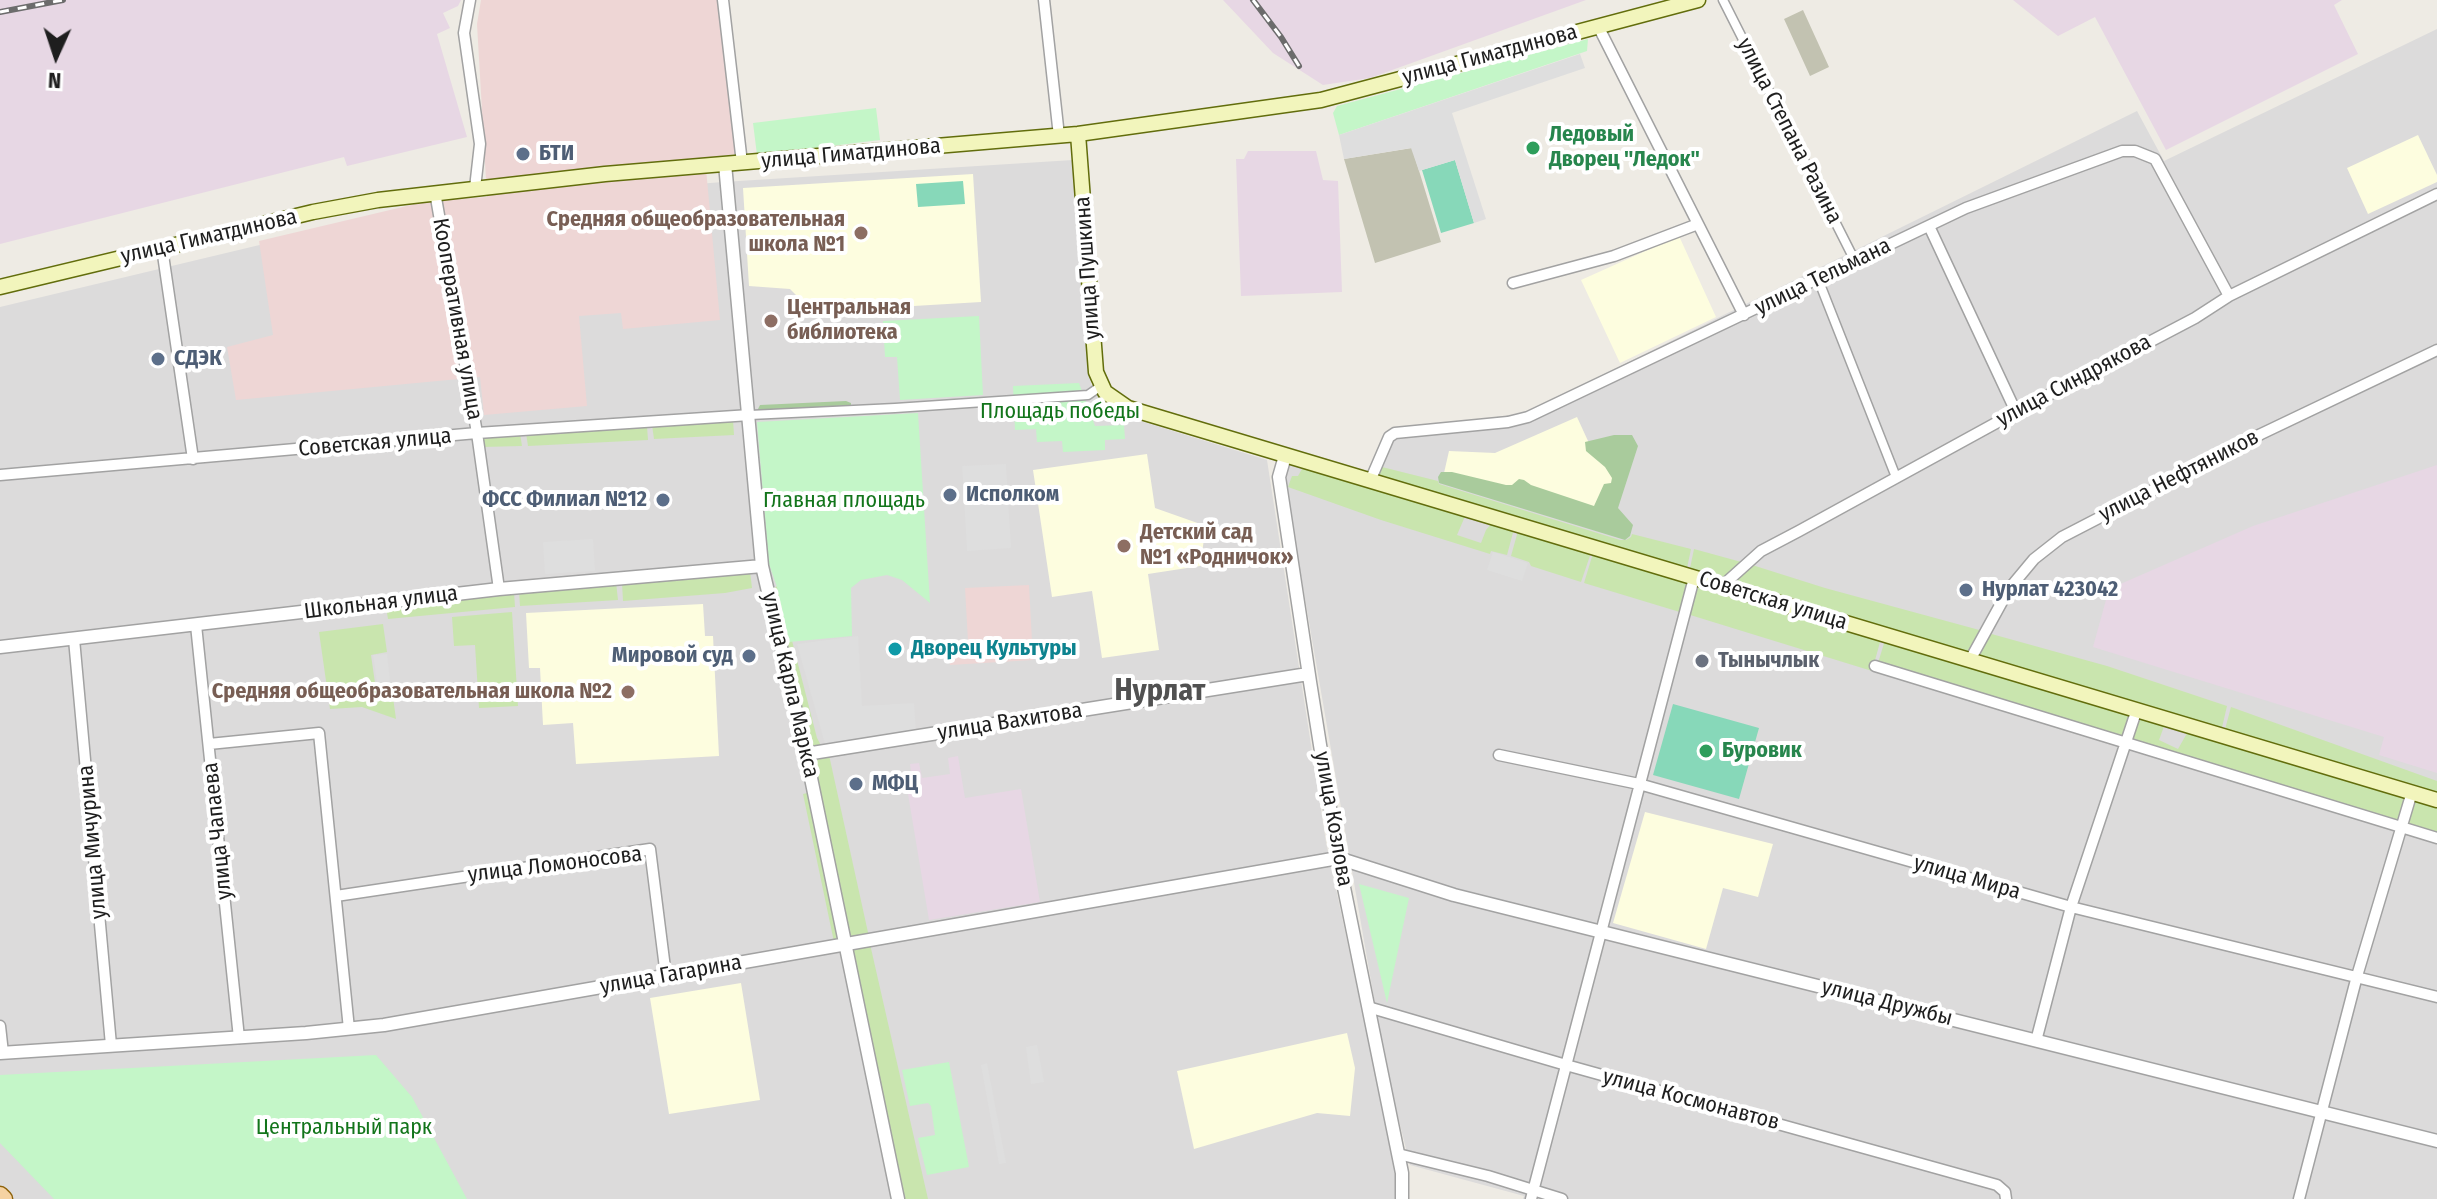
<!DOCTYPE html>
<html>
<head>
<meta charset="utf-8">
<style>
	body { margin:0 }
	#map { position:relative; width:2437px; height:1199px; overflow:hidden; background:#eeebe4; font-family:"Fira Sans Condensed",sans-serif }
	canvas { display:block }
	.north { position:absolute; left:16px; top:16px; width:80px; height:80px; -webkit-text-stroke:6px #fff; paint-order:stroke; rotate:183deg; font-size:22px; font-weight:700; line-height:32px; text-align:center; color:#1e1e1e }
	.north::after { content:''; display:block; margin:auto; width:28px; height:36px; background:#1e1e1e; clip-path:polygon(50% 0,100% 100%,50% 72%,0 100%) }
</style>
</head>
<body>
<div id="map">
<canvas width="2437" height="1199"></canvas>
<div class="north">N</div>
</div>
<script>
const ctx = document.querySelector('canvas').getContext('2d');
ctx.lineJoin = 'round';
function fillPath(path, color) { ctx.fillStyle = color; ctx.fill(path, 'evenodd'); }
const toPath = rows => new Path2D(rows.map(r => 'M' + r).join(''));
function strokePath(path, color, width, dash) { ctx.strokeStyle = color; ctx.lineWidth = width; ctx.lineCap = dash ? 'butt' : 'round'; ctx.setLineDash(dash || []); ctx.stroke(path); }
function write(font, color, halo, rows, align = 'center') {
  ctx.font = font + ' "Fira Sans Condensed",sans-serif'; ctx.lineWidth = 8; ctx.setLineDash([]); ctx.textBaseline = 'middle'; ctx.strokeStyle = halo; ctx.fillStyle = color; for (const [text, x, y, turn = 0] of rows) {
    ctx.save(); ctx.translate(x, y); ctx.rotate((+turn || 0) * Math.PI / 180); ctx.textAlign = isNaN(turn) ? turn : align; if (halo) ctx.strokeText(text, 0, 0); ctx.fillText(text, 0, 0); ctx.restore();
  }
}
fillPath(toPath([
	[2437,29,2437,1199,1523,1199,1524,1196,1410,1165,1386,1068,1284,477,1288,462,1369,480,1390,429,1523,414,2137,111,2164,161],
	[1073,160,1091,384,1104,399,1134,419,1267,460,1326,842,1399,1184,1397,1199,14,1199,0,1185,0,307,427,205,723,182]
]), '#dcdbdb');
fillPath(toPath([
	[481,0,717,0,736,154,705,158,720,320,623,329,621,313,579,316,587,406,484,415,480,377,236,400,227,347,273,335,259,241,428,201,487,197,477,24],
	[1029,585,1033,660,950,665,948,642,968,641,965,588]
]), '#eed6d5');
fillPath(toPath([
	[0,0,461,0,458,6,443,13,450,28,437,34,467,137,347,166,344,157,0,244],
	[1223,0,1586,0,1370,78,1323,85,1273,53],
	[2013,0,2342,0,2334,5,2358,54,2166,150,2095,17,2058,36],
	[1248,151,1316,151,1323,180,1338,181,1342,292,1241,296,1236,159,1244,159],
	[2437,465,2437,773,2379,755,2384,737,2093,647,2109,589,2253,526],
	[958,756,965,798,1021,789,1040,902,929,920,908,794,914,792,910,764,919,763,922,778,950,774,948,758]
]), '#e7d7e4');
fillPath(toPath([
	[2418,135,2437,175,2437,182,2368,214,2347,168],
	[973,174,981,302,813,312,790,289,749,286,743,188],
	[1679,236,1716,317,1620,363,1581,280],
	[1577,417,1594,454,1629,464,1612,522,1444,473,1449,451,1495,453],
	[1147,454,1155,508,1206,526,1200,566,1148,574,1159,650,1102,658,1092,591,1052,597,1033,470],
	[703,604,705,636,713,636,719,756,576,764,573,723,543,725,540,668,529,668,526,613],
	[1645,812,1773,844,1758,897,1723,888,1706,949,1613,923],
	[741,983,760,1100,669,1114,650,998],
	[1347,1033,1355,1068,1350,1116,1317,1113,1194,1149,1177,1071]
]), '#fdfddf');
fillPath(toPath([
	[1803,10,1829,67,1810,76,1784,19],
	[1412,148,1441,242,1375,263,1344,159]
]), '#c2c2b1');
fillPath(toPath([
	[733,420,734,435,654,439,652,425],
	[647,426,648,440,528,446,526,433],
	[520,433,522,446,482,447,481,436],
	[1378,466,1438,481,1439,484,1620,540,1626,540,1631,537,1632,534,1691,549,1686,573,1372,480],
	[1303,467,1466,514,1457,535,1481,543,1486,530,1492,523,1514,529,1507,555,1491,551,1490,554,1381,520,1288,487,1292,476,1298,476],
	[1518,531,1592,550,1581,582,1531,566,1529,562,1511,556],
	[1694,549,1745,563,1723,584,1689,573],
	[1594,550,1692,579,1683,613,1584,583],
	[1749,564,1825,588,1983,631,1969,658,1726,585],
	[750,571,752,588,725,593,623,601,622,583],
	[1695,580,1882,635,1872,671,1687,614],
	[616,582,618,600,520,606,519,591],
	[778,586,817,738,823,749,808,752,770,589],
	[514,592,515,607,388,619,386,607],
	[512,612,518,706,479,708,475,645,454,646,452,617],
	[383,624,387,652,371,655,375,683,391,683,396,719,362,707,330,709,319,632],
	[1988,633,2107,666,2227,706,2221,732,1974,657],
	[1886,637,2134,711,2124,741,1877,666],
	[2231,707,2437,781,2437,797,2224,733],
	[2139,713,2166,721,2159,740,2178,749,2190,728,2409,793,2399,825,2128,743],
	[829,755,869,937,848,941,809,758],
	[812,792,842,941,834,942,803,794],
	[2414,796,2437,803,2437,836,2405,826],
	[870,944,928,1199,902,1199,849,948]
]), '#c9e5ae');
fillPath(toPath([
	[846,401,851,403,851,408,757,411,760,405],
	[1614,435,1632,435,1638,446,1618,508,1633,525,1630,536,1625,540,1439,483,1438,477,1441,472,1452,472,1506,485,1512,485,1519,479,1524,480,1531,485,1594,506,1604,484,1611,483,1612,478,1605,467,1586,451,1585,442]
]), '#a9cb9c');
fillPath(toPath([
	[1588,39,1587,51,1339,135,1333,113,1337,106],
	[876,108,880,140,757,155,753,123],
	[979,316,983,395,900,400,897,357,885,357,883,321],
	[1079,383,1095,426,1124,425,1125,439,1105,440,1105,450,1063,452,1062,441,1037,442,1036,429,1015,430,1013,386],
	[918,413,930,603,902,580,887,575,861,580,851,588,852,636,789,642,777,587,769,564,757,422],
	[1359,884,1409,898,1387,1003],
	[376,1055,412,1097,467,1199,54,1199,0,1143,0,1075],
	[949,1062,969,1167,927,1175,918,1138,935,1135,931,1106,928,1103,910,1106,902,1070]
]), '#c4f6c8');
fillPath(toPath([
	[1455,160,1474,223,1441,233,1422,170],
	[963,181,965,204,918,207,916,184],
	[1673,704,1759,728,1739,799,1653,775]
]), '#87d8b9');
fillPath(toPath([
	[1580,54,1585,68,1452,113,1486,219,1474,223,1455,160,1419,171,1411,148,1344,159,1339,135],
	[1006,464,1011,548,967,551,962,466],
	[593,539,595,571,545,574,543,542],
	[1493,552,1528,563,1522,581,1487,570],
	[858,636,862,706,914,703,916,732,825,744,797,644],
	[387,654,390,681,377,682,373,655],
	[1037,1045,1044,1082,1031,1084,1026,1047],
	[987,1063,1006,1163,999,1164,981,1065]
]), '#dedede');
const pedestrian = toPath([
	[1723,0,1855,261],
	[1818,279,1896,477],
	[750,415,895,408,1088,395,1101,386]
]);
const minor = toPath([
	[470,0,464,33,480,144,475,188],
	[723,0,742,163],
	[1044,0,1059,136],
	[1598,26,1744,315],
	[435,192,477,433,499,589],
	[1929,226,2016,412],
	[162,248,193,459],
	[1513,283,1614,256,1698,224],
	[0,475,477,433,750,415],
	[1370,481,1389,437,1395,433,1508,422,1528,417,1966,208,2122,151,2135,151,2155,159,2229,296],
	[1722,586,1761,551,1799,531,2016,412,2195,318,2229,296,2437,194],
	[196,625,239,1038],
	[74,639,111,1045],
	[1970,660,2009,589,2034,559,2062,537,2261,434,2437,350],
	[1875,666,2437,838],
	[209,744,319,733,349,1029],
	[1499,755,1639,784,2071,907,2437,997],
	[336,896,650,849,666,976],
	[1368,1007,1566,1065,1997,1185,2005,1192,2006,1199],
	[0,1026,3,1053],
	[2036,1041,2071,907,2137,709],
	[1398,1154,1488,1176,1562,1199],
	[1531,1199,1694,578],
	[2299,1199,2357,976,2412,792]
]);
const tertiary = toPath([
	[725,164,762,566,806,754,898,1199],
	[1285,456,1279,477,1310,682,1338,858,1402,1173,1402,1199],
	[0,647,499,589,762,566],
	[806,754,1308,674],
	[1338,858,1454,895,2437,1141],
	[0,1053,306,1033,384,1025,1338,858]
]);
const secondary = toPath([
	[1078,134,1096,372,1105,392,1128,408,2437,800],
	[0,287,313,212,378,200,605,174,1078,134,1321,100,1698,0]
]);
const primary = toPath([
	[0,1195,4,1199]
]);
strokePath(pedestrian, '#a2a2a2', 11);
strokePath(minor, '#a2a2a2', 13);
strokePath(tertiary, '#a2a2a2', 15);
strokePath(secondary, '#626d0c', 17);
strokePath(primary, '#8d620a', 19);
strokePath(pedestrian, '#fff', 8);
strokePath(minor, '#fff', 10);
strokePath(tertiary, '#fff', 12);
strokePath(secondary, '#f2f5bc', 14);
strokePath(primary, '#f5d2a2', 16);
const rail = toPath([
	[1253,0,1281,37,1299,66],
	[0,12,63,0]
]);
strokePath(rail, '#6c6c6c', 6);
strokePath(rail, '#fff', 3, [9]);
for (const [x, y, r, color] of [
	[1533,148,8,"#2e9e5b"],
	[523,154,8,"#5c6f8a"],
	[861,233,8,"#8d6e63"],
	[771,321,8,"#8d6e63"],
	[158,359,8,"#5c6f8a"],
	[950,495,8,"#5c6f8a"],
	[663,500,8,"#5c6f8a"],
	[1124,546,8,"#8d6e63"],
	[1966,590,8,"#5c6f8a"],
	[895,649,8,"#0f9aa8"],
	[749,656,8,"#5c6f8a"],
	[1702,661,8,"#6b7280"],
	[628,692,8,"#8d6e63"],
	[1706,751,8,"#2e9e5b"],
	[856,784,8,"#5c6f8a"]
]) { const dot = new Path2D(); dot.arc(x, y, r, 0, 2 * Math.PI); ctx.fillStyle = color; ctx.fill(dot); strokePath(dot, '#fff', 3); }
write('22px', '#1e1e1e', '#fff', [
	["улица Гиматдинова",1490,55,-15],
	["улица Степана Разина",1789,131,63],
	["улица Гиматдинова",851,154,-5],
	["улица Гиматдинова",209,237,-13],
	["улица Пушкина",1088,268,-94],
	["улица Тельмана",1823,277,-26],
	["Кооперативная улица",457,319,80],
	["улица Синдрякова",2074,381,-28],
	["Советская улица",375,443,-5],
	["улица Нефтяников",2179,476,-27],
	["Советская улица",1773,601,17],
	["Школьная улица",381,603,-7],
	["улица Карла Маркса",790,685,77],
	["улица Вахитова",1010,722,-9],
	["улица Козлова",1333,819,80],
	["улица Чапаева",218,831,-96],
	["улица Мичурина",93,842,-95],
	["улица Ломоносова",555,865,-7],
	["улица Мира",1967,878,16],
	["улица Гагарина",671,975,-10],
	["улица Дружбы",1887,1003,14],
	["улица Космонавтов",1691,1100,15]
]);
write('bold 22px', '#27864d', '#fff', [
	["Ледовый",1549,135],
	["Дворец \"Ледок\"",1549,160],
	["Буровик",1722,751]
], 'left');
write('bold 22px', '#4e5e75', '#fff', [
	["БТИ",539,154],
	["СДЭК",174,359],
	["Исполком",966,495],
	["ФСС Филиал №12",647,500,"right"],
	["Нурлат 423042",1982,590],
	["Мировой суд",733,656,"right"],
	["МФЦ",872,784]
], 'left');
write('bold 22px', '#785e54', '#fff', [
	["Средняя общеобразовательная",845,220],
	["школа №1",845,245],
	["Центральная",787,308,"left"],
	["библиотека",787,333,"left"],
	["Детский сад",1140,533,"left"],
	["№1 «Родничок»",1140,558,"left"],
	["Средняя общеобразовательная школа №2",612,692]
], 'right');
write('22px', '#13751b', '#fff', [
	["Площадь победы",1060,412],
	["Главная площадь",844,501],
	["Центральный парк",344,1128]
]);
write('bold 22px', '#0d838f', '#fff', [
	["Дворец Культуры",911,649]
], 'left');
write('bold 22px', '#5b616d', '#fff', [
	["Тынычлык",1718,661]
], 'left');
write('bold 30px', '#515151', '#fff', [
	["Нурлат",1160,692]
]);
</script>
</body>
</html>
